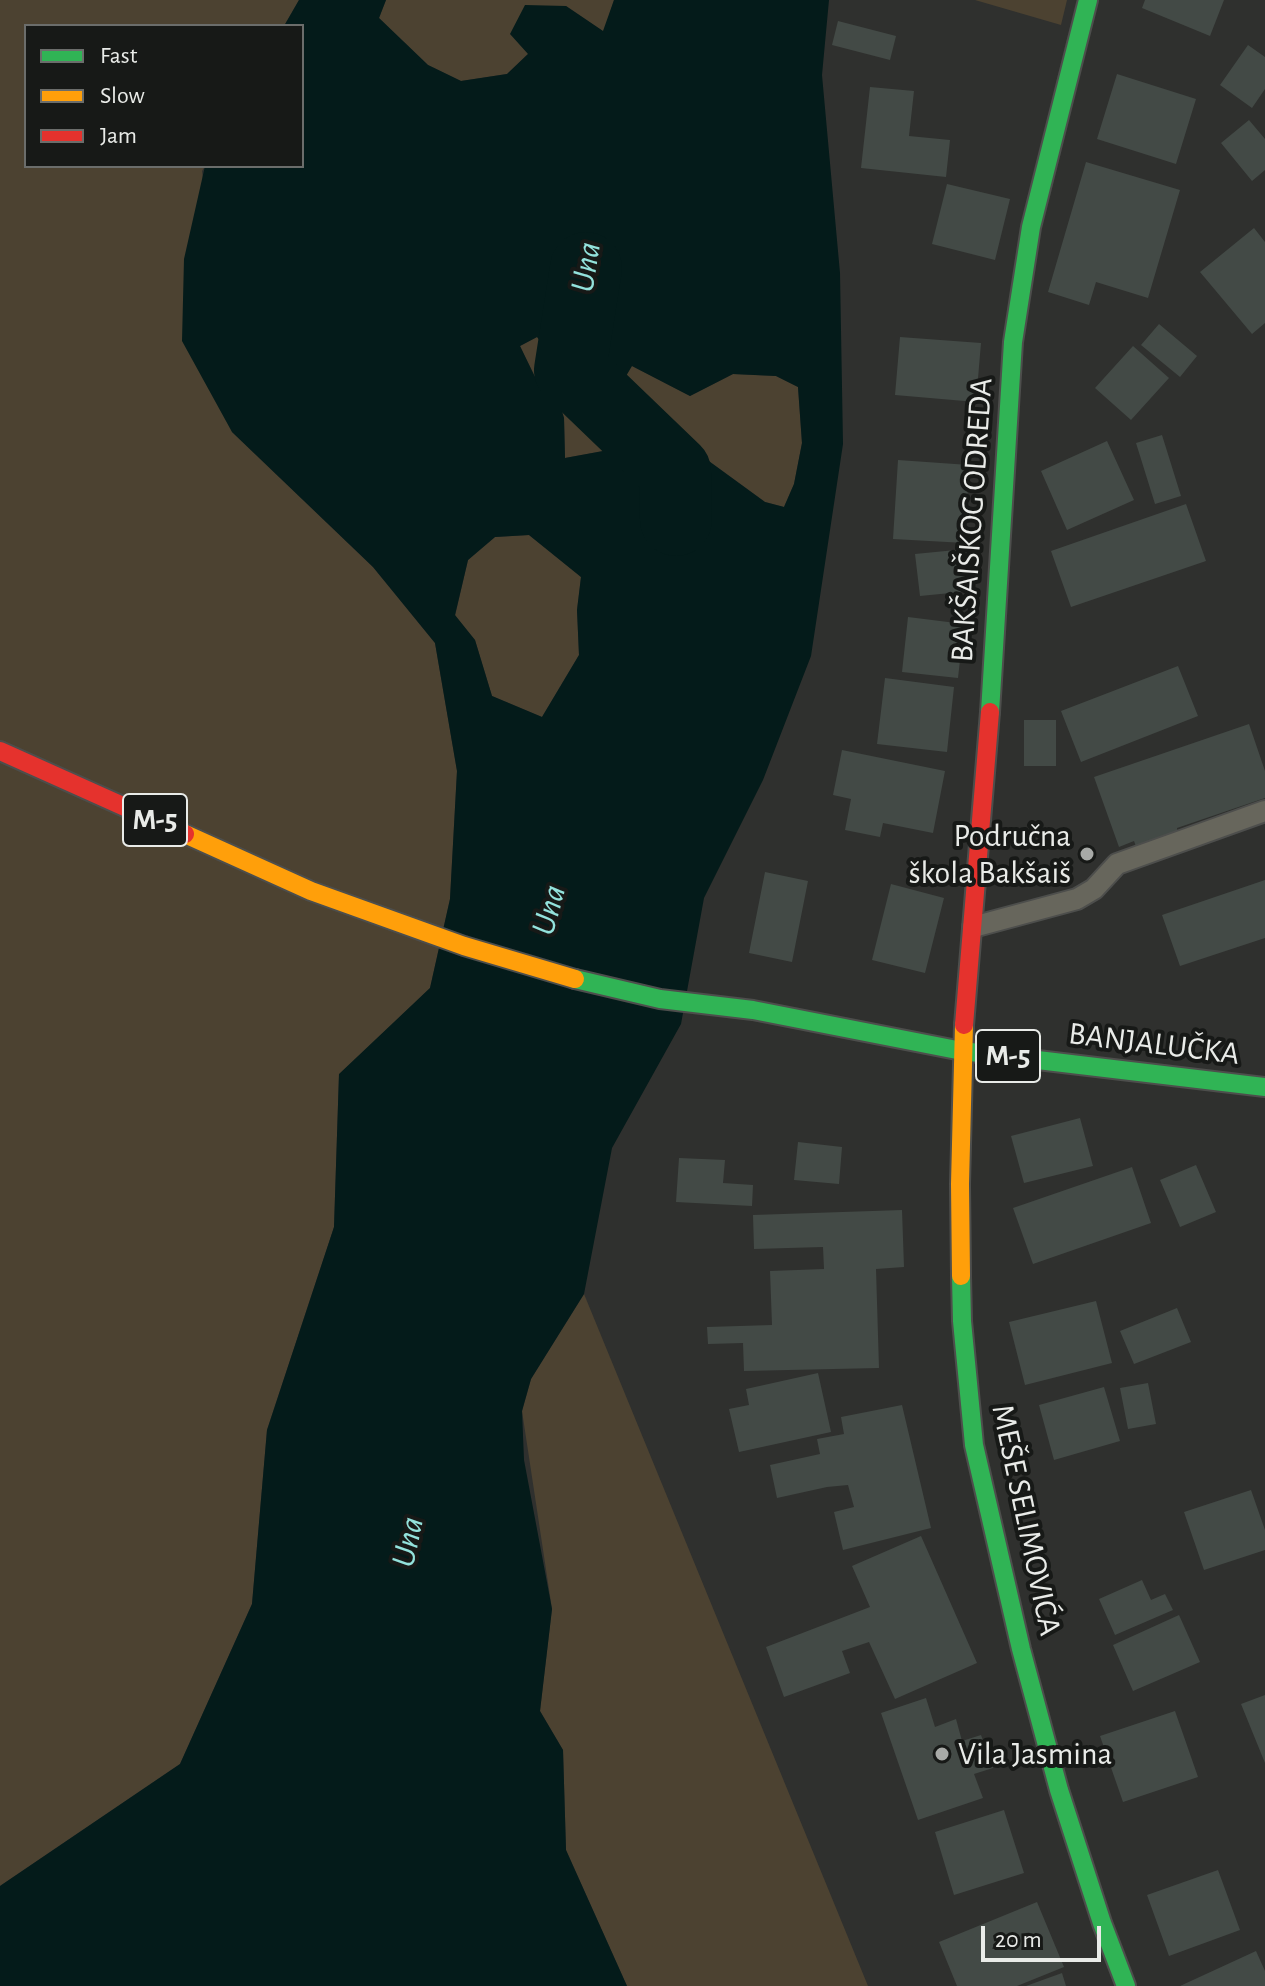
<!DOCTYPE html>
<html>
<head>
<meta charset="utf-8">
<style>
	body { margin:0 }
	#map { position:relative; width:1265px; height:1986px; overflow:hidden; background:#2f302e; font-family:"Alegreya Sans",sans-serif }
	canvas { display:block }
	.legend { position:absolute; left:24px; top:24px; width:280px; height:144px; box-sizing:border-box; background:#171917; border:2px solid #6b6d6b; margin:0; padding:10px 14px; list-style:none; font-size:24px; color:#e9ebe8 }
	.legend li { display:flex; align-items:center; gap:16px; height:40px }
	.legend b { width:40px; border:2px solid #6b6d6b }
	.scale { position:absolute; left:981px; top:1926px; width:120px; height:36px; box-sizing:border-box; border:4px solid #e9ebe8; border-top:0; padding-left:10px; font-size:24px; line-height:28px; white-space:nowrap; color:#e9ebe8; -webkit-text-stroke:6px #171917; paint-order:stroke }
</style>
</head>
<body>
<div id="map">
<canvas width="1265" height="1986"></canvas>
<ul class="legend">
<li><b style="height:10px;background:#30b455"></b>Fast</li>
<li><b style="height:10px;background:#ff9f0a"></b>Slow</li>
<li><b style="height:10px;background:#e5322d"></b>Jam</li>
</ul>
<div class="scale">20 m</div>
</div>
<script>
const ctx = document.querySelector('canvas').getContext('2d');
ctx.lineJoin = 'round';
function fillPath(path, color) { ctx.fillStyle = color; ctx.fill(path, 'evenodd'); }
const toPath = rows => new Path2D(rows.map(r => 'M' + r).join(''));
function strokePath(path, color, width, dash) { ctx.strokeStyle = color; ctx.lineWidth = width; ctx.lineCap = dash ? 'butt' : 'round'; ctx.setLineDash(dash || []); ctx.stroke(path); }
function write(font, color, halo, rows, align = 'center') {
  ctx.font = font + ' "Alegreya Sans",sans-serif'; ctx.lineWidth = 8; ctx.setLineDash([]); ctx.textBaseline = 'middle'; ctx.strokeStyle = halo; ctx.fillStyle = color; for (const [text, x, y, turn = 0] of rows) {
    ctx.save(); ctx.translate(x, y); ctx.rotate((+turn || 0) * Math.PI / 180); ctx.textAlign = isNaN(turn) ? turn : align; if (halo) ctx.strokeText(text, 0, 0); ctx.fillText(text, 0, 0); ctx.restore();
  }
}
fillPath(toPath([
	[0,0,299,0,284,26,26,26,26,166,205,166,202,171,232,432,373,567,435,643,457,771,450,899,430,988,339,1075,334,1227,267,1430,252,1604,180,1764,0,1886],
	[386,0,614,0,604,32,566,6,529,53,507,74,461,81,428,65,379,18],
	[975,0,1067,0,1061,25],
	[537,337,632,366,690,396,733,374,776,376,798,387,802,443,794,484,784,507,765,502,658,424,625,447,565,458,564,418,556,392,535,377,520,346],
	[529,535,581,577,577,610,579,655,542,717,492,696,475,640,455,616,468,560,495,537],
	[584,1294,868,1986,627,1986,566,1850,563,1750,540,1711,552,1609,522,1411,531,1379]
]), '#4c4231');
fillPath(toPath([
	[299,0,386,0,379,18,428,65,461,81,507,74,528,54,510,34,525,5,566,6,603,31,614,0,829,0,822,75,840,273,843,444,811,656,763,780,704,898,681,1024,612,1148,584,1294,531,1379,522,1411,524,1460,552,1609,540,1711,563,1750,566,1850,627,1986,0,1986,0,1886,180,1764,252,1604,267,1430,334,1227,339,1074,430,988,450,899,457,771,435,643,373,567,232,432,182,341,184,259,205,166,302,166,302,26,284,26],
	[537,337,549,353,616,393,632,366,690,396,733,374,776,376,798,387,802,443,794,484,784,507,765,502,658,424,625,447,565,458,564,418,556,392,535,377,520,346],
	[529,535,581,577,577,610,579,655,542,717,492,696,475,640,455,615,468,560,495,537]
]), '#041b1a');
strokePath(toPath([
	[586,268,570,370,675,471,676,520]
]), '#041b1a', 72);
fillPath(toPath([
	[1145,0,1224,0,1210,36,1142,8],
	[838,21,896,36,890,60,832,45],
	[1248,45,1265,57,1265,89,1252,108,1220,85],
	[1117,74,1196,99,1176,164,1097,139],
	[870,87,914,91,909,136,950,140,946,177,861,168],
	[1249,120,1265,139,1265,170,1252,181,1221,143],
	[1086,162,1180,190,1148,298,1096,282,1089,305,1048,292],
	[947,184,1010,199,995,260,932,244],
	[1254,228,1265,242,1265,323,1252,334,1200,272],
	[1159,324,1197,356,1180,377,1141,345],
	[900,337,981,343,976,402,895,395],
	[1133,346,1169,378,1131,420,1095,388],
	[1162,435,1181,496,1155,504,1136,443],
	[1107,441,1134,500,1067,530,1041,471],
	[898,460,969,465,965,543,893,539],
	[1186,504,1206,561,1071,607,1051,551],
	[966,549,971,591,920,596,915,554],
	[908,617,964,624,958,678,902,672],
	[1178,666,1198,716,1081,762,1061,711],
	[885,678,954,687,947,752,877,744],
	[1024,720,1056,720,1056,766,1024,766],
	[1249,724,1265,771,1265,798,1177,828,1178,839,1138,852,1134,841,1119,847,1094,777],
	[842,750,945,771,933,833,883,823,880,837,845,830,851,799,833,795],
	[765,872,808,881,792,962,749,953],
	[1265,880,1265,938,1180,966,1162,915],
	[891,884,944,898,925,973,872,960],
	[1080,1118,1093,1166,1024,1183,1011,1136],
	[798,1142,842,1147,839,1184,794,1180],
	[679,1158,725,1160,723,1183,753,1185,752,1206,676,1202],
	[1196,1165,1216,1212,1180,1227,1160,1180],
	[1132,1167,1151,1223,1033,1264,1013,1208],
	[902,1210,904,1267,876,1269,879,1368,744,1371,743,1343,708,1344,707,1327,772,1325,770,1271,824,1269,823,1247,754,1249,753,1215],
	[1096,1301,1112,1363,1025,1385,1009,1322],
	[1177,1308,1191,1342,1134,1364,1120,1331],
	[818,1373,831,1432,739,1452,729,1409,749,1405,746,1389],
	[1148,1383,1156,1424,1128,1429,1120,1388],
	[1104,1387,1120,1441,1054,1460,1039,1405],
	[902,1405,931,1528,843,1550,834,1512,854,1507,848,1485,827,1487,777,1498,770,1465,820,1454,817,1439,844,1434,841,1417],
	[1251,1490,1265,1530,1265,1550,1204,1570,1184,1512],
	[921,1536,977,1663,895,1699,869,1642,842,1651,850,1673,784,1697,766,1647,870,1607,852,1566],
	[1142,1580,1151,1600,1165,1594,1173,1610,1115,1635,1099,1599],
	[1179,1615,1200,1662,1133,1691,1113,1645],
	[1265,1695,1265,1763,1241,1704],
	[926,1698,935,1727,956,1719,962,1741,981,1735,993,1768,974,1774,983,1798,918,1820,881,1713],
	[1175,1711,1198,1777,1123,1802,1100,1736],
	[1004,1810,1024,1873,954,1895,935,1832],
	[1218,1870,1240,1930,1169,1956,1147,1895],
	[1037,1902,1064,1967,1017,1986,957,1986,939,1942],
	[1256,1951,1265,1971,1265,1986,1180,1986],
	[1062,1973,1066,1986,1026,1986]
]), '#434a46');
const lane = toPath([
	[973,927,1077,899,1094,889,1117,864,1265,811]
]);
const fast = toPath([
	[990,712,1013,342,1031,227,1088,0],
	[575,979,660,999,753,1010,962,1051,1265,1087],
	[961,1276,962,1321,974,1445,1021,1649,1059,1790,1102,1923,1126,1986]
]);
const slow = toPath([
	[185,834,311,891,464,946,575,979],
	[961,1276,960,1184,964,1025]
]);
const jam = toPath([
	[0,751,185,834],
	[964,1025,990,712]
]);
strokePath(lane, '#4d4e4c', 24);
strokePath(fast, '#4d4e4c', 22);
strokePath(slow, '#4d4e4c', 22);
strokePath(jam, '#4d4e4c', 22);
strokePath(lane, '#67665c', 20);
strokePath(fast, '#30b455', 18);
strokePath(slow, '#ff9f0a', 18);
strokePath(jam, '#e5322d', 18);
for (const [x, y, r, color] of [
	[1087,854,8,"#a8aaa7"],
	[942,1754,8,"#a8aaa7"]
]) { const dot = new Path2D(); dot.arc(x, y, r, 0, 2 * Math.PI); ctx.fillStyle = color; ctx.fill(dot); strokePath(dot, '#171917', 3); }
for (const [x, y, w] of [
	[155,820,64],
	[1008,1056,64]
]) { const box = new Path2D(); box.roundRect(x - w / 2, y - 26, w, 52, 6); ctx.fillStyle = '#171917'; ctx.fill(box); strokePath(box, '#e9ebe8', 2); }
write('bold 30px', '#e9ebe8', null, [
	["M-5",155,820],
	["M-5",1008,1056]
]);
write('32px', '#e9ebe8', '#171917', [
	["BAKŠAIŠKOG ODREDA",972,520,-86],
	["BANJALUČKA",1154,1044,7],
	["MEŠE SELIMOVIĆA",1026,1520,78]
]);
write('32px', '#e9ebe8', '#171917', [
	["Područna",1071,836],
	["škola Bakšaiš",1071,873],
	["Vila Jasmina",958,1754,"left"]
], 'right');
write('italic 34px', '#93e2dc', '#171917', [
	["Una",586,267,-81],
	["Una",549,910,-75],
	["Una",408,1542,-78]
]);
</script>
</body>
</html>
